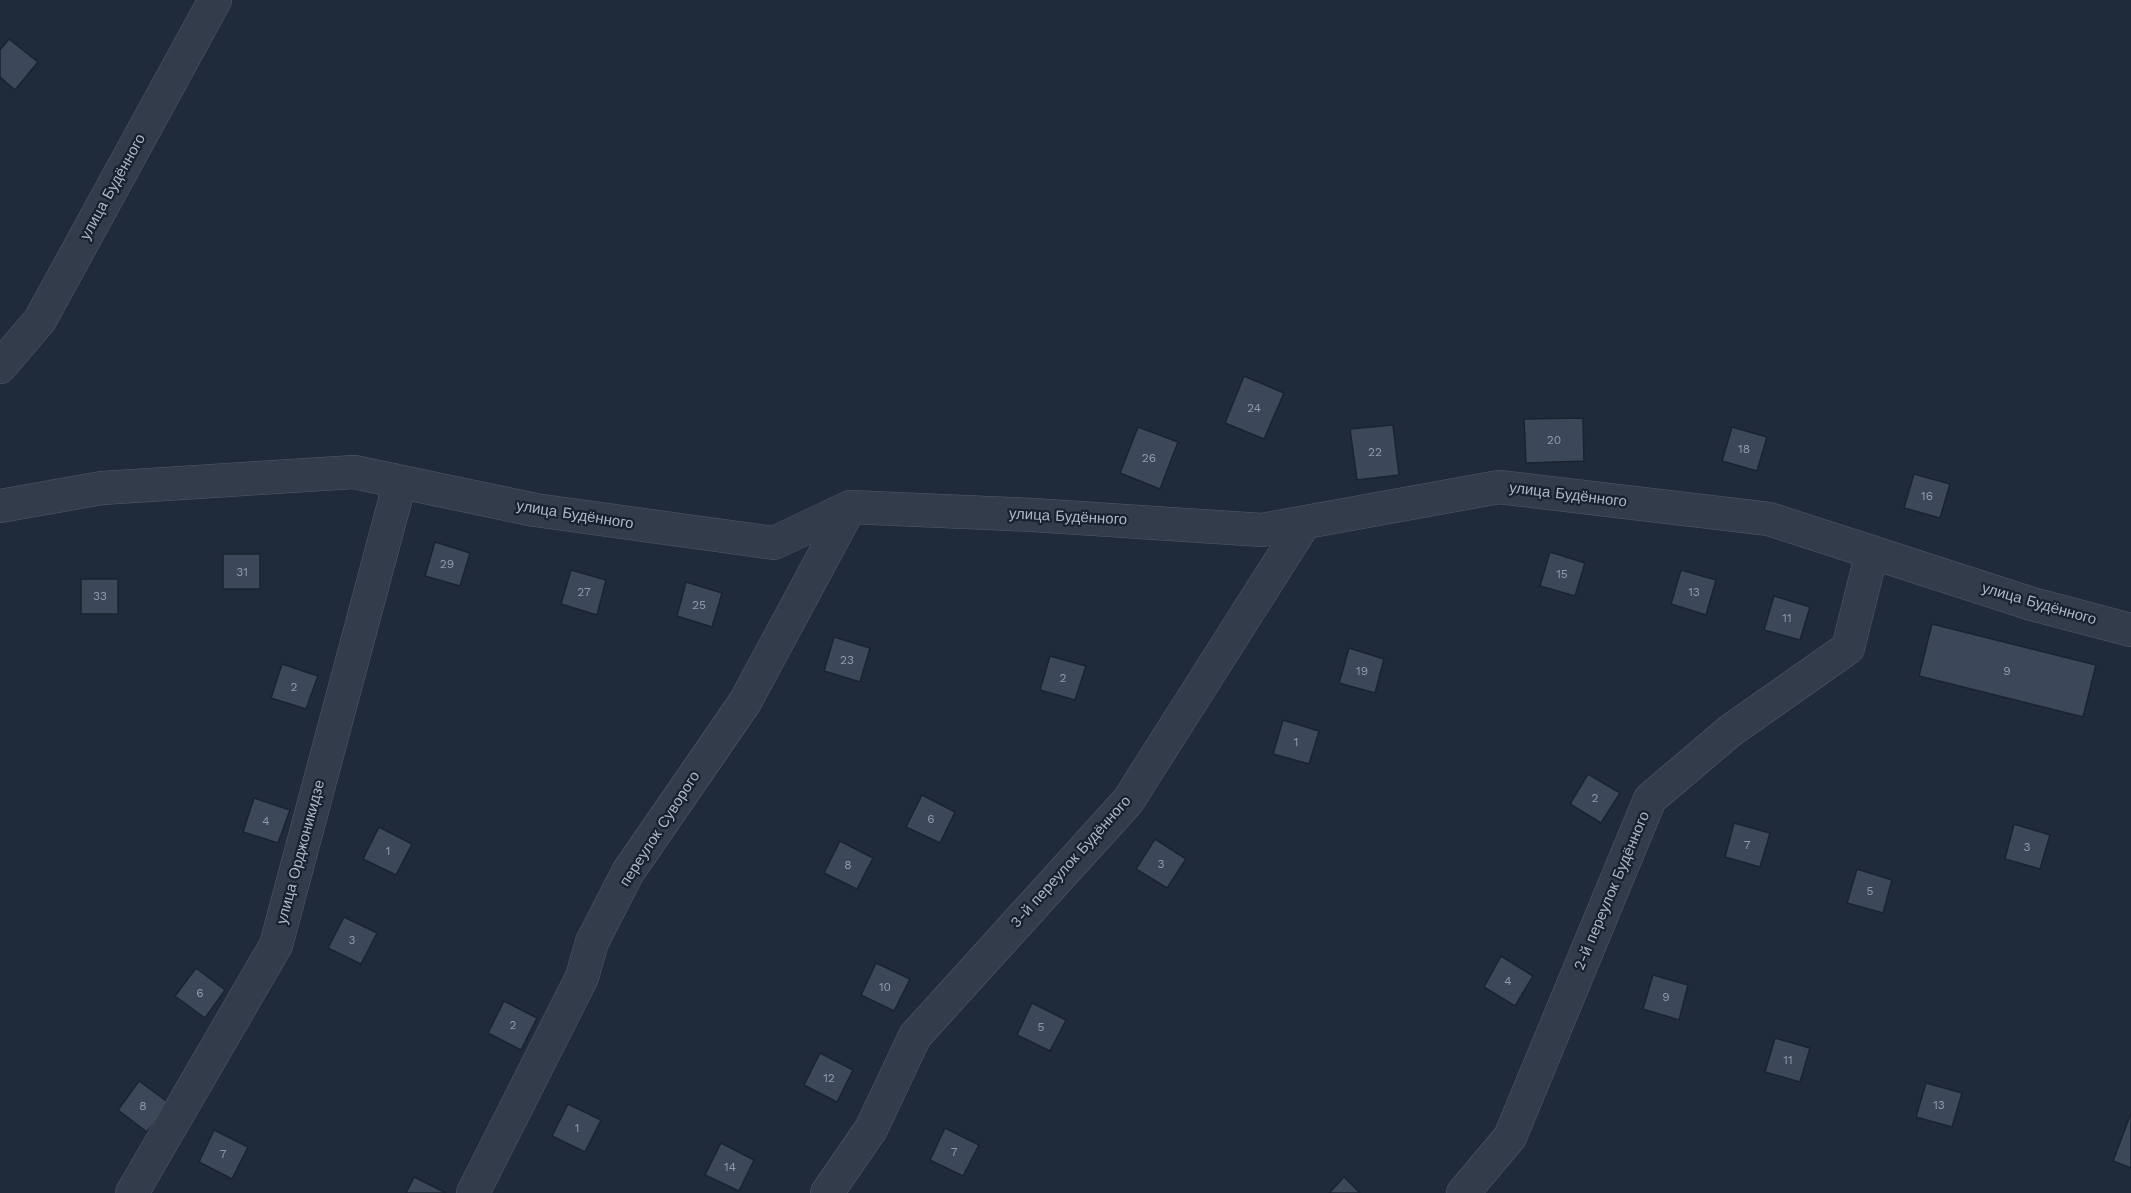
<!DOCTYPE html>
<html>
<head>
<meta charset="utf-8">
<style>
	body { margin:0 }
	canvas { display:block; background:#1f2a3a }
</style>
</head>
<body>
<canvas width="2131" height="1193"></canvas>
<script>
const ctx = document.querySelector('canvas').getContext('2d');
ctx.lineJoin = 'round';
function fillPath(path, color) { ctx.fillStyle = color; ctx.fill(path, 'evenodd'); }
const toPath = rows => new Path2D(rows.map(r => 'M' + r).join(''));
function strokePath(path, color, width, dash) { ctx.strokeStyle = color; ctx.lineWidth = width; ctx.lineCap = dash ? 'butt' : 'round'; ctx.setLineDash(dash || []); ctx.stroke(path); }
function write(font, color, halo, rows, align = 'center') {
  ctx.font = font + ' "Work Sans",sans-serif'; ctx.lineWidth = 4.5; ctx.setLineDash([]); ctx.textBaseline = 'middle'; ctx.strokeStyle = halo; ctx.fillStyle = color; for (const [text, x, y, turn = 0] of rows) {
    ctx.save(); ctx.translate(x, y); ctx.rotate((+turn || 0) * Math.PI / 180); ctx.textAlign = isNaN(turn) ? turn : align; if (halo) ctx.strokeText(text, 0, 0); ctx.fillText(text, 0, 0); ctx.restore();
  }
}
const building = toPath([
	[9,39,38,62,15,90,0,77,0,50,9,39],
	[1244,376,1284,393,1264,439,1225,423,1244,376],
	[1583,418,1584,461,1526,463,1524,419,1583,418],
	[1393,425,1399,475,1357,480,1350,429,1393,425],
	[1138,427,1178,442,1160,489,1120,473,1138,427],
	[1732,427,1767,437,1757,471,1722,461,1732,427],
	[1914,474,1950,484,1940,518,1904,508,1914,474],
	[435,542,470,553,460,586,425,576,435,542],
	[1550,552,1585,563,1575,596,1540,586,1550,552],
	[223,554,260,554,260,589,223,589,223,554],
	[571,570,606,580,597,615,561,604,571,570],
	[1681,570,1716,580,1706,615,1671,604,1681,570],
	[81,579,118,579,118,614,81,614,81,579],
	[686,582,722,593,712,627,677,616,686,582],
	[1774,596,1810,607,1800,640,1764,630,1774,596],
	[1932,624,2096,665,2083,717,1919,676,1932,624],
	[834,637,870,648,860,682,824,671,834,637],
	[1349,648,1384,659,1375,693,1339,683,1349,648],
	[1050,656,1086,666,1075,700,1040,690,1050,656],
	[282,664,318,676,306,709,271,698,282,664],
	[1283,720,1319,731,1309,764,1273,754,1283,720],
	[1588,774,1620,793,1601,823,1570,804,1588,774],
	[922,795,955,812,940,843,906,827,922,795],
	[254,798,290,810,278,843,243,832,254,798],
	[1734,823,1770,833,1760,867,1725,857,1734,823],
	[2014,824,2050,835,2040,869,2005,859,2014,824],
	[379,827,412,844,396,875,363,859,379,827],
	[1155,839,1186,859,1167,888,1136,869,1155,839],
	[840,841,873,858,857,889,824,873,840,841],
	[1857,869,1892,880,1883,913,1847,903,1857,869],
	[344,917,377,933,361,964,328,948,344,917],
	[1501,956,1533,976,1515,1006,1484,987,1501,956],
	[876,963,910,979,894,1011,861,995,876,963],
	[196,968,225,990,205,1018,175,996,196,968],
	[1653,975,1688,985,1679,1020,1643,1009,1653,975],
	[504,1001,537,1018,521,1050,488,1033,504,1001],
	[1032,1003,1066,1020,1050,1051,1017,1035,1032,1003],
	[1775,1038,1810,1048,1800,1082,1765,1072,1775,1038],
	[820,1053,853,1070,837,1102,804,1085,820,1053],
	[139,1081,169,1103,147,1132,118,1110,139,1081],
	[1926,1083,1962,1093,1952,1127,1916,1117,1926,1083],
	[568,1104,601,1120,585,1152,552,1136,568,1104],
	[2131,1113,2131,1168,2113,1161,2131,1113],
	[945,1128,979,1145,963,1176,930,1160,945,1128],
	[214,1130,248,1147,232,1179,199,1162,214,1130],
	[721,1143,754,1160,739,1191,705,1175,721,1143],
	[414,1177,446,1193,406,1193,414,1177],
	[1344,1177,1360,1193,1329,1193,1344,1177]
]);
fillPath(building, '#3a485a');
strokePath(building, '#1a2331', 1.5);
const minor = toPath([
	[0,367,40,320,215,0],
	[0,506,102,488,354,472,535,510,774,543,850,507,1033,515,1262,530,1499,487,1769,519,2032,604,2131,630],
	[132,1193,276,945,400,482],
	[473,1193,582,977,592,942,628,872,745,702,850,507],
	[827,1193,871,1129,915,1036,1128,801,1305,522],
	[1463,1193,1510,1137,1650,799,1730,731,1848,648,1872,552]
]);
strokePath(minor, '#505a68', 34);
strokePath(minor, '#333c4a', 33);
write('12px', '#909bac', null, [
	["24",1254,408],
	["20",1554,440],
	["18",1744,449],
	["22",1375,452],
	["26",1149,458],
	["16",1927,496],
	["29",447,564],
	["31",242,572],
	["15",1562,574],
	["27",584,592],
	["13",1694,592],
	["33",100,596],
	["25",699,605],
	["11",1787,618],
	["23",847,660],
	["19",1362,671],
	["9",2007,671],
	["2",1063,678],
	["2",294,687],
	["1",1296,742],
	["2",1595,798],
	["6",931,819],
	["4",266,821],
	["7",1747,845],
	["3",2027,847],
	["1",388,851],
	["3",1161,864],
	["8",848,865],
	["5",1870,891],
	["3",352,940],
	["4",1508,981],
	["10",885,987],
	["6",200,993],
	["9",1666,997],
	["2",513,1025],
	["5",1041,1027],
	["11",1788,1060],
	["12",829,1078],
	["13",1939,1105],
	["8",143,1106],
	["1",577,1128],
	["7",954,1152],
	["7",223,1154],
	["14",730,1167]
]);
write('15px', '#adb7c7', '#18212f', [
	["улица Будённого",113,187,-61],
	["улица Будённого",1568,495,7],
	["улица Будённого",575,515,9],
	["улица Будённого",1068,517,3],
	["улица Будённого",2039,604,16],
	["переулок Суворого",660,829,-57],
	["улица Орджоникидзе",301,852,-75],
	["3-й переулок Будённого",1071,862,-48],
	["2-й переулок Будённого",1612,891,-67]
]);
</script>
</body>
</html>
